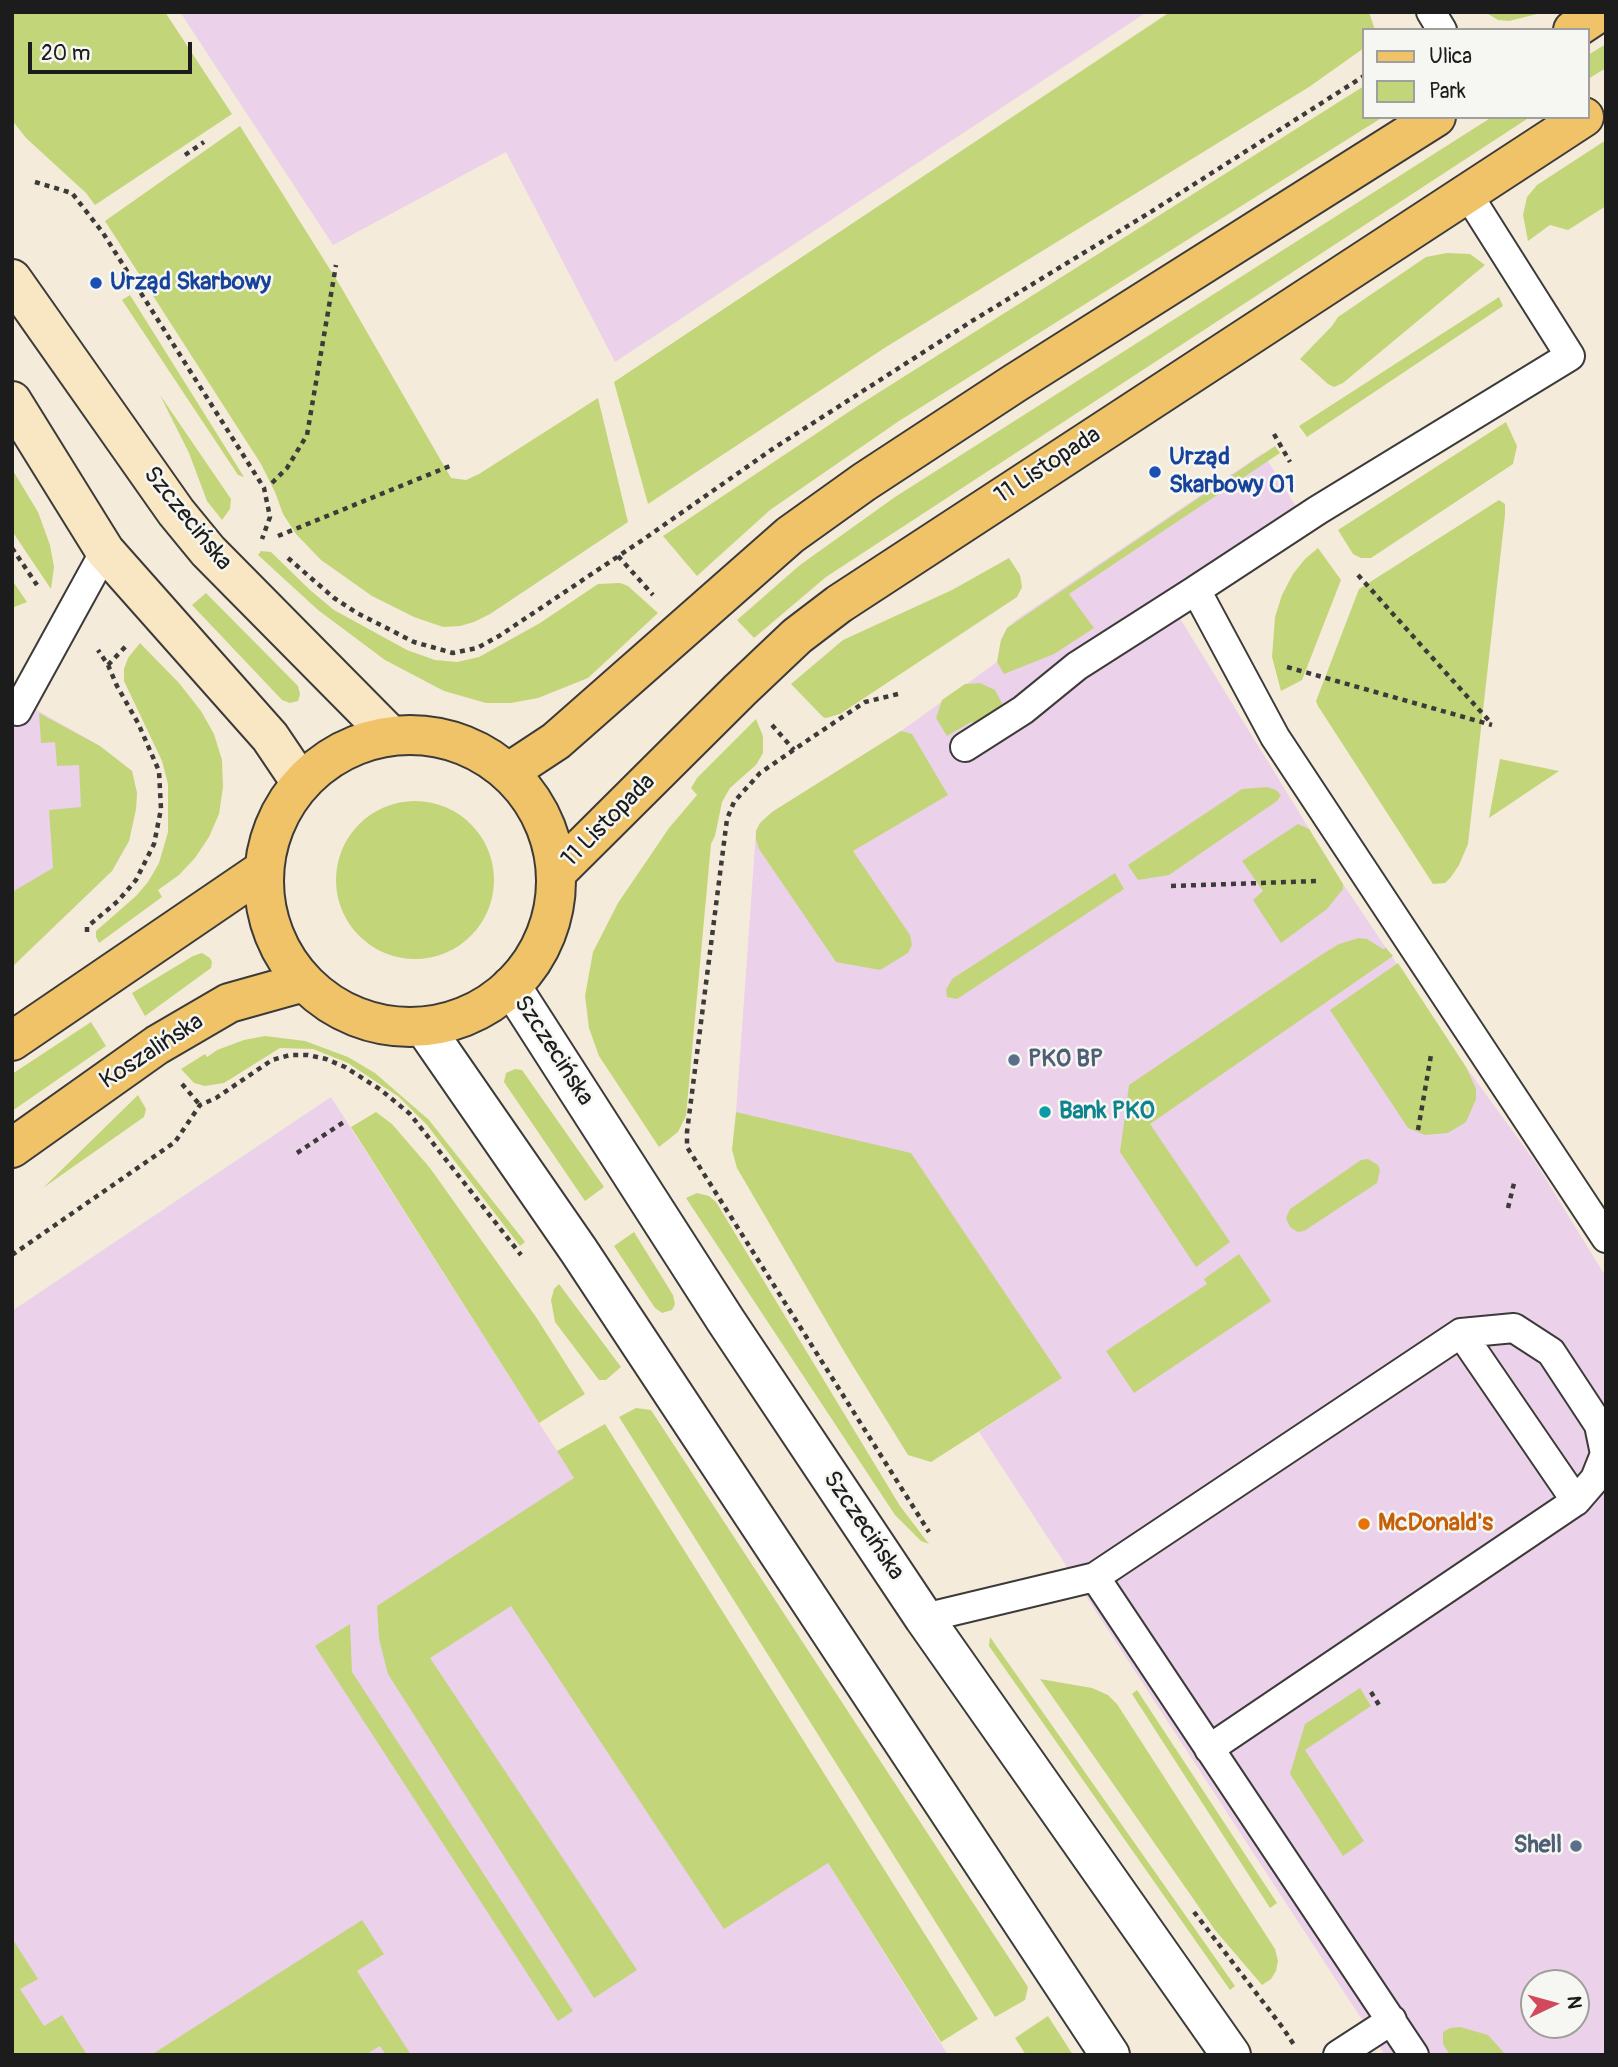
<!DOCTYPE html>
<html>
<head>
<meta charset="utf-8">
<style>
	body { margin:0 }
	#map { position:relative; width:1618px; height:2067px; overflow:hidden; background:#f4ebdb; font-family:Pangolin,sans-serif }
	canvas { display:block }
	.frame { position:absolute; inset:0; border:14px solid #1c1c1c; pointer-events:none }
	.legend { position:absolute; left:1362px; top:28px; width:228px; height:91px; box-sizing:border-box; background:#f6f6f2; border:2px solid #9f9f9c; margin:0; padding:9px 12px; list-style:none; font-size:21px; color:#1c1c1c }
	.legend li { display:flex; align-items:center; gap:14px; height:35px }
	.legend b { width:35px; border:2px solid #9f9f9c }
	.north { position:absolute; left:1520px; top:1969px; width:70px; height:70px; box-sizing:border-box; background:#f6f6f2; border:2px solid #9f9f9c; border-radius:50%; rotate:85deg; font-size:19px; font-weight:700; line-height:28px; text-align:center; color:#1c1c1c }
	.north::after { content:''; display:block; margin:auto; width:24px; height:32px; background:#d1495b; clip-path:polygon(50% 0,100% 100%,50% 72%,0 100%) }
	.scale { position:absolute; left:28px; top:42px; width:164px; height:32px; box-sizing:border-box; border:4px solid #1c1c1c; border-top:0; padding-left:9px; font-size:21px; line-height:24px; white-space:nowrap; color:#1c1c1c; -webkit-text-stroke:5px #f6f6f2; paint-order:stroke }
</style>
</head>
<body>
<div id="map">
<canvas width="1618" height="2067"></canvas>
<div class="frame"></div>
<ul class="legend">
<li><b style="height:9px;background:#f0c369"></b>Ulica</li>
<li><b style="height:19px;background:#c2d679"></b>Park</li>
</ul>
<div class="north">N</div>
<div class="scale">20 m</div>
</div>
<script>
const ctx = document.querySelector('canvas').getContext('2d');
ctx.lineJoin = 'round';
function fillPath(path, color) { ctx.fillStyle = color; ctx.fill(path, 'evenodd'); }
const toPath = rows => new Path2D(rows.map(r => 'M' + r).join(''));
function strokePath(path, color, width, dash) { ctx.strokeStyle = color; ctx.lineWidth = width; ctx.lineCap = dash ? 'butt' : 'round'; ctx.setLineDash(dash || []); ctx.stroke(path); }
function write(font, color, halo, rows, align = 'center') {
  ctx.font = font + ' Pangolin,sans-serif'; ctx.lineWidth = 5; ctx.setLineDash([]); ctx.textBaseline = 'middle'; ctx.strokeStyle = halo; ctx.fillStyle = color; for (const [text, x, y, turn = 0] of rows) {
    ctx.save(); ctx.translate(x, y); ctx.rotate((+turn || 0) * Math.PI / 180); ctx.textAlign = isNaN(turn) ? turn : align; if (halo) ctx.strokeText(text, 0, 0); ctx.fillText(text, 0, 0); ctx.restore();
  }
}
fillPath(toPath([
	[180,12,1147,12,615,362,506,152,333,245],
	[1263,453,1297,508,1165,594,1343,884,1466,1067,1536,1163,1606,1277,1606,2055,1385,2055,979,1432,1061,1378,736,1112,756,831,760,823,772,812,901,731,997,662,1001,640,1007,628,1016,620],
	[1534,1983,1576,1983,1576,2025,1534,2025],
	[12,696,100,746,132,771,137,793,136,809,129,841,112,871,12,967],
	[331,1097,557,1451,828,1863,948,2055,12,2055,12,1311]
]), '#ecd1ea');
fillPath(toPath([
	[12,12,165,12,232,114,95,205,86,193,26,138,12,120],
	[1170,12,1369,12,1375,30,1364,30,1364,48,1309,87,886,347,648,504,614,382],
	[1485,12,1545,12,1509,21,1498,20],
	[1606,44,1606,68,1588,79,1588,55],
	[1364,86,1364,117,1383,117,899,421,770,510,697,576,663,536,859,405],
	[1492,117,1530,117,826,577,754,638,737,620,800,565,895,497],
	[240,126,341,287,451,478,466,480,479,474,598,398,628,522,490,614,474,622,460,626,443,627,414,617,372,596,321,560,296,534,283,514,275,492,261,464,105,221],
	[1606,140,1606,206,1568,230,1550,225,1528,241,1523,215,1527,197,1537,185],
	[1447,253,1470,254,1485,265,1343,383,1334,387,1328,384,1300,359,1332,326,1338,317,1426,257],
	[130,295,244,477,238,475,122,300],
	[1499,297,1503,306,1307,437,1299,426],
	[160,395,231,499,230,509,222,520,207,501,189,453],
	[1506,422,1517,446,1513,464,1371,558,1361,558,1353,554,1338,530],
	[1275,446,1280,453,1069,594,1094,628,1054,654,1004,674,997,662,1001,640,1007,628],
	[12,469,38,512,50,545,54,567,51,589,12,531],
	[1499,500,1505,504,1505,515,1468,844,1459,865,1451,877,1445,883,1433,884,1318,706,1316,701,1359,589],
	[1318,548,1341,580,1302,680,1281,691,1272,657,1275,617,1282,595,1293,574,1305,559],
	[261,551,271,552,310,590,334,610,407,650,435,660,457,662,479,657,540,623,598,584,620,583,628,586,658,613,588,678,538,698,511,703,486,703,444,691,385,660,318,610,258,555],
	[1009,558,1020,575,1022,587,1017,597,840,714,826,718,823,717,791,684,843,640,952,590],
	[12,580,27,602,12,608],
	[206,593,298,686,300,694,298,701,290,703,282,700,192,605],
	[140,643,179,683,201,711,214,734,222,760,223,787,219,814,209,837,195,858,179,875,158,890,162,897,99,943,96,937,96,931,136,896,148,882,159,863,168,832,168,784,162,761,124,681,124,669,128,658],
	[980,683,995,690,1004,707,982,725,971,722,947,736,936,718,942,700,965,684],
	[39,713,100,746,132,771,137,793,136,809,129,841,112,871,12,967,12,892,53,868,49,810,81,807,79,765,57,766,55,742,41,743],
	[756,719,763,736,763,753,756,765,730,788,722,802,715,836,711,844,686,1116,678,1132,659,1147,599,1056,589,1028,585,996,593,952,618,903,669,828,697,795,691,788,697,778],
	[901,731,912,734,948,795,853,851,910,935,912,945,908,953,880,970,836,962,759,849,756,840,756,831,760,823,772,812],
	[1500,759,1559,771,1489,818],
	[1268,787,1276,790,1281,795,1277,801,1169,875,1138,880,1128,865,1242,789],
	'336 880a79 79 0 1 1 158 0a79 79 0 1 1-158 0Z',
	[1298,824,1309,829,1343,884,1343,889,1327,909,1281,943,1253,900,1263,891,1242,861],
	[1115,873,1124,889,957,999,947,997,946,990,952,979],
	[1359,938,1367,939,1383,949,1386,948,1393,956,1150,1124,1230,1242,1196,1267,1120,1152,1129,1085,1318,957,1339,944],
	[202,953,210,958,212,962,211,968,145,1016,132,993,193,956],
	[1398,963,1466,1067,1476,1089,1476,1099,1466,1122,1448,1133,1425,1135,1408,1128,1330,1010],
	[91,1022,106,1046,12,1111,12,1074],
	[265,1036,305,1041,348,1057,375,1073,429,1120,525,1242,520,1246,427,1125,399,1097,348,1063,313,1049,280,1048,224,1083,205,1086,194,1083,181,1069,205,1054,207,1057,217,1050,244,1040],
	[515,1069,522,1070,604,1187,585,1201,504,1082,506,1073],
	[138,1095,146,1109,144,1117,43,1188],
	[376,1112,392,1124,430,1168,536,1317,585,1394,539,1423,351,1127],
	[736,1112,911,1153,1062,1378,931,1462,908,1455,845,1353,737,1168,732,1150],
	[1368,1159,1378,1165,1380,1170,1377,1183,1304,1231,1298,1232,1290,1227,1286,1218,1290,1209,1361,1160],
	[697,1193,709,1196,716,1202,900,1506,929,1544,921,1541,895,1515,686,1198],
	[634,1232,673,1295,675,1304,672,1310,662,1313,655,1308,614,1246],
	[1239,1254,1271,1301,1134,1393,1106,1351,1207,1284,1204,1279],
	[559,1284,621,1367,606,1380,599,1380,555,1322,551,1300,554,1289],
	[636,1408,651,1410,1028,1987,1025,2000,995,2017,619,1417],
	[605,1424,978,2019,941,2042,828,1863,724,1929,511,1606,430,1658,637,1970,594,1998,388,1674,379,1639,377,1606,574,1478,557,1451],
	[350,1624,352,1672,573,2011,558,2021,315,1646],
	[990,1637,1235,1986,1230,1990,989,1646],
	[1040,1679,1092,1688,1108,1695,1117,1704,1275,1949,1278,1961,1276,1971,1271,1979,1262,1985,1215,1930],
	[1360,1688,1371,1706,1305,1750,1364,1841,1343,1856,1290,1774,1305,1724],
	[1137,1690,1277,1903,1270,1908,1132,1694],
	[362,1920,384,1954,357,1971,411,2055,386,2055,380,2046,365,2055,151,2055],
	[12,1938,38,1979,20,1989,44,2026,62,2015,87,2055,12,2055],
	[1048,2016,1073,2055,1026,2055,1015,2038],
	[1460,2027,1488,2035,1506,2055,1450,2055,1443,2044,1443,2032,1450,2028]
]), '#c2d679');
const service = toPath([
	[1431,12,1442,30],
	[1467,193,1570,356,1318,510,1196,590,1275,737,1606,1238],
	[17,711,105,551],
	[965,747,1023,710,1077,666,1196,590],
	[1461,1333,1514,1328,1551,1352,1599,1425,1605,1454,1595,1479,1576,1501],
	[1095,1577,1414,2055],
	[924,1618,1095,1577,1461,1333,1576,1501,1209,1749],
	[1338,2055,1392,2020]
]);
const tertiary = toPath([
	[511,986,726,1321,924,1618,1231,2055],
	[424,1027,579,1251,1110,2055]
]);
const secondary = toPath([
	[12,279,176,512,208,551,390,735],
	[12,401,105,551,270,737,301,783]
]);
const primary = toPath([
	[1573,30,1600,12],
	'264 881a146 146 0 1 1 292 0a146 146 0 1 1-292 0Z',
	[509,772,556,741,790,535,864,482,1015,383,1436,117],
	[557,872,740,690,797,636,839,604,1584,117],
	[12,1041,263,870],
	[12,1148,157,1045,229,1003,304,982]
]);
strokePath(service, '#3c3b39', 32);
strokePath(tertiary, '#3c3b39', 42);
strokePath(secondary, '#3c3b39', 42);
strokePath(primary, '#3c3b39', 42);
strokePath(toPath([
	[185,155,204,142],
	[35,182,72,193,103,233,264,488,270,517,262,539],
	[1274,434,1290,462],
	[272,483,287,468,307,435,336,265],
	[278,536,450,466],
	[12,548,37,585],
	[618,556,653,595],
	[288,558,334,598,357,613,414,642,453,653,477,648,499,636,644,539,774,448,972,321,1149,213,1364,76],
	[1358,575,1491,723],
	[108,665,126,646],
	[1287,667,1492,725],
	[898,694,865,702,814,736,760,773,734,802,727,819,687,1132,687,1147,929,1532],
	[772,725,794,750],
	[1171,886,1319,881],
	[87,932,87,927,118,901,136,880,154,844,161,809,159,771,138,723,117,686,108,665,98,650],
	[182,1084,200,1105],
	[1418,1130,1431,1055],
	[297,1153,347,1120],
	[1508,1208,1515,1179],
	[12,1255,175,1142,200,1105,216,1098,272,1060,290,1055,308,1055,326,1059,345,1067,381,1090,410,1114,521,1255],
	[1371,1692,1379,1705],
	[1194,1912,1283,2028,1296,2048]
]), '#3c3b39', 4.5, [5, 5]);
strokePath(service, '#fff', 28);
strokePath(tertiary, '#fff', 38);
strokePath(secondary, '#f9e7c3', 38);
strokePath(primary, '#f0c369', 38);
for (const [x, y, r, color] of [
	[96,283,7,"#1a4fb4"],
	[1155,472,7,"#1a4fb4"],
	[1014,1060,7,"#5c6f8a"],
	[1045,1112,7,"#0f9aa8"],
	[1364,1524,7,"#e8710a"],
	[1576,1846,7,"#5c6f8a"]
]) { const dot = new Path2D(); dot.arc(x, y, r, 0, 2 * Math.PI); ctx.fillStyle = color; ctx.fill(dot); strokePath(dot, '#f6f6f2', 2.5); }
write('bold 24px', '#164399', '#f6f6f2', [
	["Urząd Skarbowy",110,283],
	["Urząd",1169,458],
	["Skarbowy 01",1169,486]
], 'left');
write('24px', '#1c1c1c', '#f6f6f2', [
	["11 Listopada",1048,466,-33],
	["Szczecińska",187,519,51],
	["11 Listopada",609,821,-45],
	["Szczecińska",553,1051,57],
	["Koszalińska",152,1052,-33],
	["Szczecińska",863,1526,56]
]);
write('bold 24px', '#4e5e75', '#f6f6f2', [
	["PKO BP",1028,1060],
	["Shell",1562,1846,"right"]
], 'left');
write('bold 24px', '#0d838f', '#f6f6f2', [
	["Bank PKO",1059,1112]
], 'left');
write('bold 24px', '#c56008', '#f6f6f2', [
	["McDonald's",1378,1524]
], 'left');
</script>
</body>
</html>
